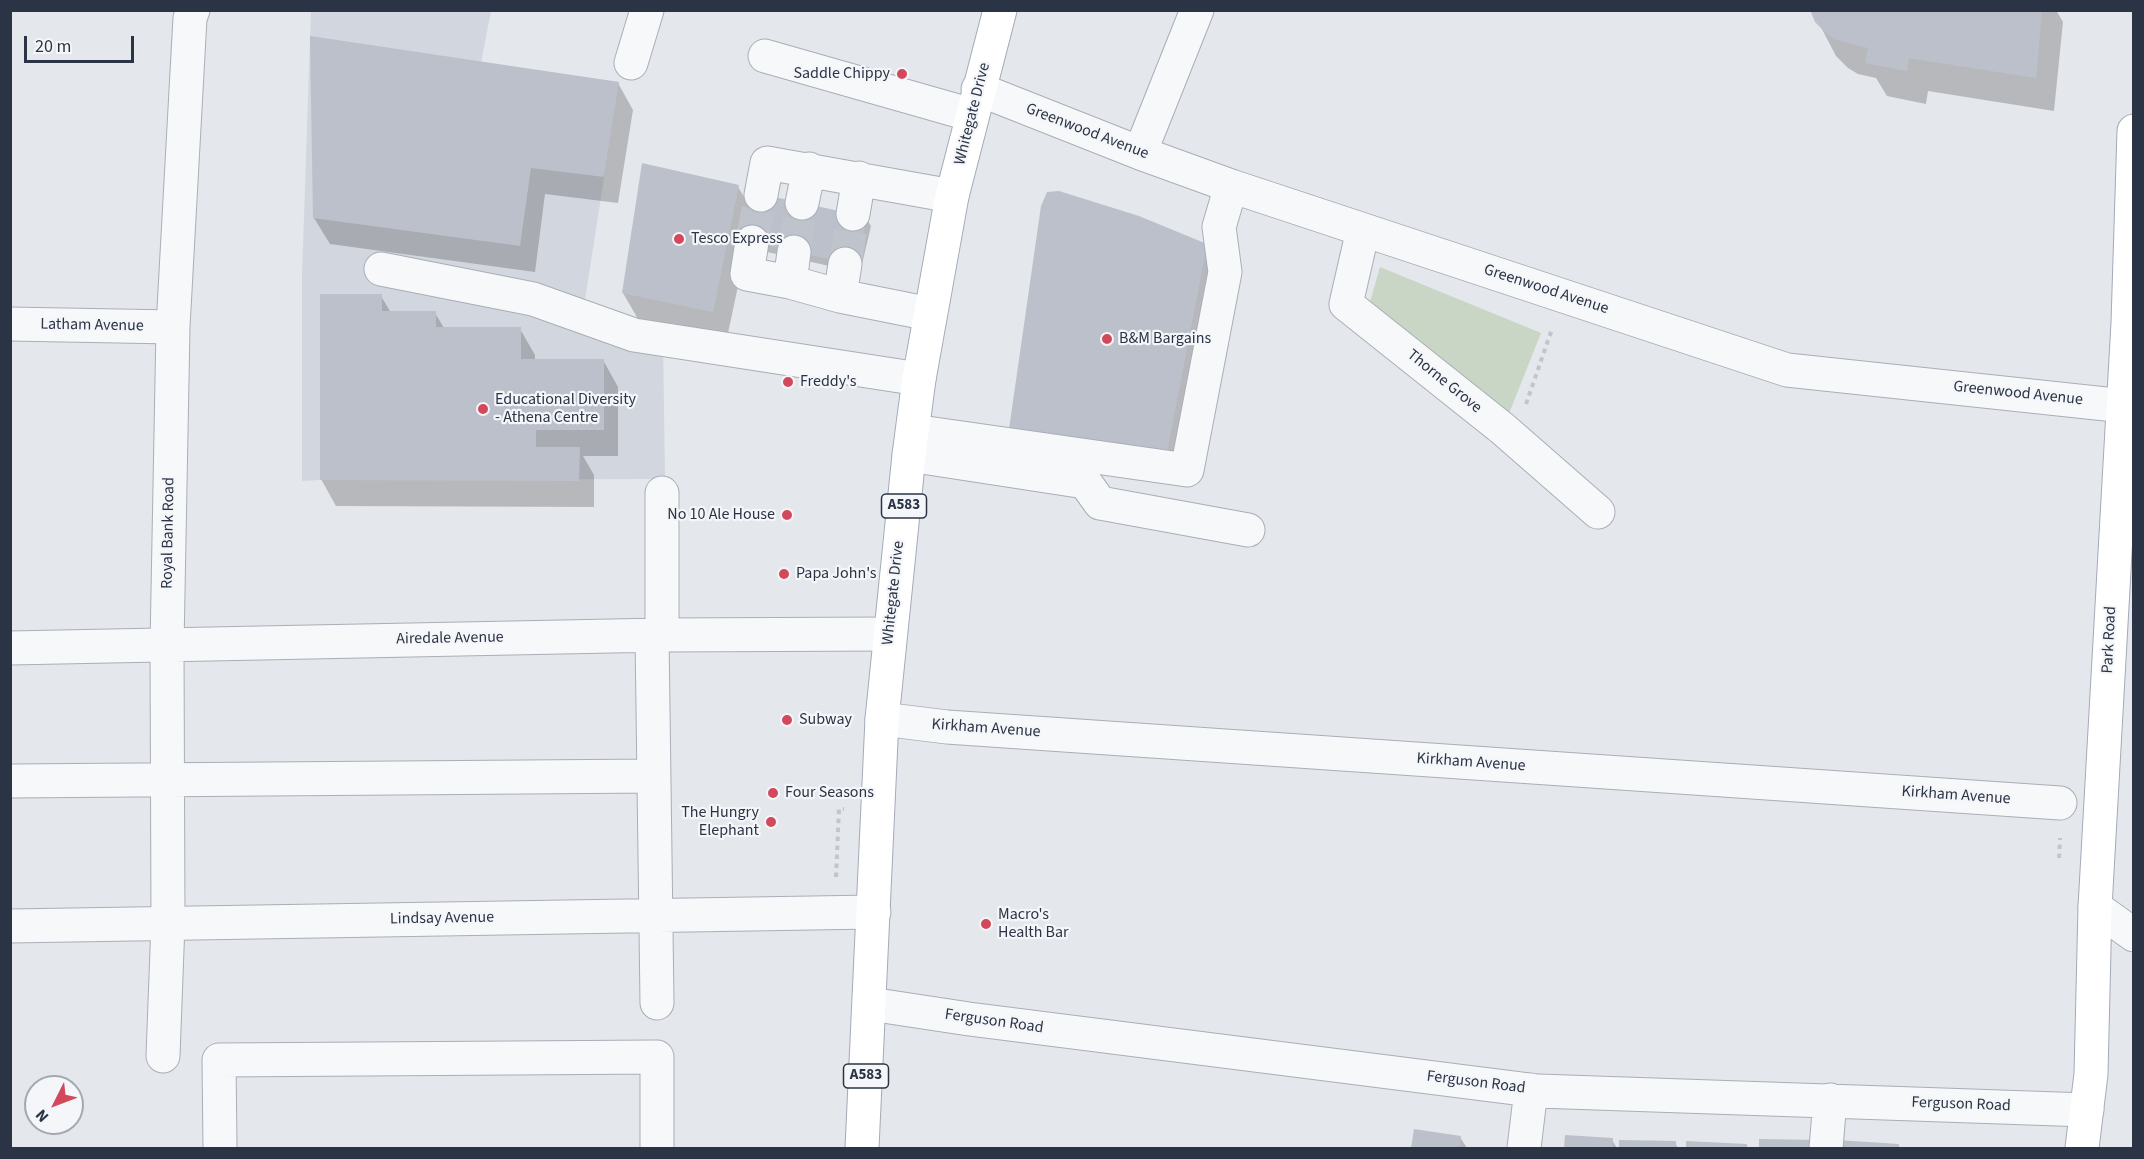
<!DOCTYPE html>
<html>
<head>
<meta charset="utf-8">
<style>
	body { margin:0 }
	#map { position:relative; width:2144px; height:1159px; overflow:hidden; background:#e4e7ec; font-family:"Source Sans 3",sans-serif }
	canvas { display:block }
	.frame { position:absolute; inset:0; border:12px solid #2b3445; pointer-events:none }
	.north { position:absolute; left:24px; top:1075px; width:60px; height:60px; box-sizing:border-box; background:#f4f6f9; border:2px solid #a4a8b1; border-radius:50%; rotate:228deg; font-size:16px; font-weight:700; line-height:24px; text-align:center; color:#2b3445 }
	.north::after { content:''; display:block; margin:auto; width:21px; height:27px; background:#d1495b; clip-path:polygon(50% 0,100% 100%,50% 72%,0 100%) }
	.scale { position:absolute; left:24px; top:36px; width:110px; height:27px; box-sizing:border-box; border:3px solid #2b3445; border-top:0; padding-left:8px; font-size:18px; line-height:21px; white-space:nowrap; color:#2b3445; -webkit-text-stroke:4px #f4f6f9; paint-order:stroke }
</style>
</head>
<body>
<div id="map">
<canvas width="2144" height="1159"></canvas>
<div class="frame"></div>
<div class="north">N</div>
<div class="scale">20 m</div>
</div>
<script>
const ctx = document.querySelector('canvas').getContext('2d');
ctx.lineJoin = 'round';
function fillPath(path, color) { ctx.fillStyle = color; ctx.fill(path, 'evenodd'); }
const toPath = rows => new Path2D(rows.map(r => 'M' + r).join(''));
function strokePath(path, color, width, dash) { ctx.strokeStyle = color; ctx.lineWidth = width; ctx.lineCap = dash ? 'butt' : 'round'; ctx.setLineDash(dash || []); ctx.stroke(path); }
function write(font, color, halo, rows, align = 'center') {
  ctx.font = font + ' "Source Sans 3",sans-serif'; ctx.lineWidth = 4.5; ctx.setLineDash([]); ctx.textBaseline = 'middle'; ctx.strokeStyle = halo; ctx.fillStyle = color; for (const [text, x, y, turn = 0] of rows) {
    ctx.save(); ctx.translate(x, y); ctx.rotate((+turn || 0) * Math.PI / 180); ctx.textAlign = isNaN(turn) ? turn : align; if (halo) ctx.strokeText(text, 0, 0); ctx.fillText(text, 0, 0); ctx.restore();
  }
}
fillPath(toPath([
	[311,11,491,11,481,63,619,82,582,319,663,339,665,479,320,480,302,481,302,276]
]), '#d2d6de');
fillPath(toPath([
	[1380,267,1541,333,1506,421,1369,305]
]), '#c9d6c5');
fillPath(toPath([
	[1812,10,2056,10,2063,22,2054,111,1928,91,1926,104,1887,96,1876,78,1858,74,1848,68,1836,56],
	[618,83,633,110,618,203,545,194,535,272,330,244,314,218],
	[738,187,754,213,866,218,871,226,860,273,754,249,748,239,727,338,638,319,623,293],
	[1206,246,1226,280,1186,485,1011,428],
	[381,296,391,313,435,313,444,328,520,329,535,355,535,360,603,360,618,387,618,456,583,456,594,475,594,507,336,506,321,479],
	[1415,1131,1460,1137,1467,1148,1413,1148],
	[1566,1137,1612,1140,1617,1148,1566,1148],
	[1761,1140,1820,1148,1761,1148],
	[1621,1142,1675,1143,1678,1148,1621,1148],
	[1838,1142,1898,1145,1900,1148,1838,1148],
	[1688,1143,1746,1145,1748,1148,1687,1148]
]), '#0003');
fillPath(toPath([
	[1810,10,2042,10,2036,78,1909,58,1907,71,1865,63,1868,48,1837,40,1827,34,1815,22],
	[310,36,619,82,604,177,531,168,520,246,313,218],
	[642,163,739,185,713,312,622,293],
	[1059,191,1139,216,1207,244,1167,452,1009,429,1041,206,1047,192],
	[756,193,867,217,856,265,747,241],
	[320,294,382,294,382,311,436,311,436,327,521,327,521,359,604,359,604,430,536,430,536,447,580,447,579,481,320,480],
	[1414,1129,1461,1136,1459,1148,1411,1148],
	[1565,1135,1613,1138,1612,1148,1564,1148],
	[1759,1139,1817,1140,1817,1148,1759,1148],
	[1619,1140,1676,1141,1676,1148,1619,1148],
	[1836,1140,1899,1144,1898,1148,1836,1148],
	[1686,1141,1747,1144,1747,1148,1686,1148]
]), '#bbc0ca');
strokePath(toPath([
	[752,242,761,195],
	[794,252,802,203],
	[845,264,853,214]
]), '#bfc3cb', 33, [33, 16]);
const minor = toPath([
	[765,56,972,115],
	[631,63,647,10],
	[978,89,1140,153,1231,186,1787,370,2134,407],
	[1140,153,1197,10],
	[761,195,767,163,952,196],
	[802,203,809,169],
	[853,214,859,178],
	[1363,230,1346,304,1503,429,1598,512],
	[752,242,747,274,790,282],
	[794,252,790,282,840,296,930,314],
	[381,269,533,299,634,335,919,379],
	[840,296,845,264],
	[10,324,173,327],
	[913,431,1187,470,1225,272,1219,227,1231,186],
	[909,455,1085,482,1100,503,1248,530],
	[652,635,657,1003],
	[662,635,662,493],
	[10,648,662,635,890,634],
	[882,719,947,727,2060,803],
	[10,781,653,776],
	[2095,907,2134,935],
	[10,926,874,912],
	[870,1004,969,1019,1538,1091,2087,1110],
	[163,1056,168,923,167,645,173,327,190,18,193,10],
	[220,1148,219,1060,657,1057,657,1148],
	[1524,1148,1531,1090],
	[1826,1148,1830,1100]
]);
const major = toPath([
	[862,1148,882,719,909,455,919,379,952,196,1000,10],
	[2082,1148,2091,1074,2095,907,2128,323,2134,131]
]);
strokePath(minor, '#a9aeb7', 35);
strokePath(major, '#a3abb8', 35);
strokePath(toPath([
	[1526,404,1552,329],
	[2059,858,2060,838],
	[836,877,839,809,844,809]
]), '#c2c5cb', 4, [4.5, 4.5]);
strokePath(minor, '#f7f8fa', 33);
strokePath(major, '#fff', 33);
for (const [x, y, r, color] of [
	[902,74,6,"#d1495b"],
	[679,239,6,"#d1495b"],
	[1107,339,6,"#d1495b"],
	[788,382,6,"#d1495b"],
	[483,409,6,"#d1495b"],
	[787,515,6,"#d1495b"],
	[784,574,6,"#d1495b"],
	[787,720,6,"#d1495b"],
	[773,793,6,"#d1495b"],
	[771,822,6,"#d1495b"],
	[986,924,6,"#d1495b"]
]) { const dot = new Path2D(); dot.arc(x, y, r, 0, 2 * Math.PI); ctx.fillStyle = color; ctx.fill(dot); strokePath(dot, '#f4f6f9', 2); }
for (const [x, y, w] of [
	[904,506,45],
	[866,1076,45]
]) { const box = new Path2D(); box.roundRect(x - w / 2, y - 12, w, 24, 4.5); ctx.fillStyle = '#f4f6f9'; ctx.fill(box); strokePath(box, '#2b3445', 1.5); }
write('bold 15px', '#2b3445', null, [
	["A583",904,506],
	["A583",866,1076]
]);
write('16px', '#2b3445', '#f4f6f9', [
	["Saddle Chippy",890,74,"right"],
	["Tesco Express",691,239],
	["B&M Bargains",1119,339],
	["Freddy's",800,382],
	["Educational Diversity",495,400],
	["- Athena Centre",495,418],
	["No 10 Ale House",775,515,"right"],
	["Papa John's",796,574],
	["Subway",799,720],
	["Four Seasons",785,793],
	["The Hungry",759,813,"right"],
	["Elephant",759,831,"right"],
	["Macro's",998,915],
	["Health Bar",998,933]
], 'left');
write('16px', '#2b3445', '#f4f6f9', [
	["Whitegate Drive",973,114,-76],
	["Greenwood Avenue",1087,132,21],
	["Greenwood Avenue",1546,290,18],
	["Latham Avenue",92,326,1],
	["Thorne Grove",1444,382,39],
	["Greenwood Avenue",2018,394,6],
	["Royal Bank Road",169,533,-89],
	["Whitegate Drive",894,593,-84],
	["Airedale Avenue",450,639,-1],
	["Park Road",2110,640,-87],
	["Kirkham Avenue",986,729,4],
	["Kirkham Avenue",1471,763,4],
	["Kirkham Avenue",1956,796,4],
	["Lindsay Avenue",442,919,-1],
	["Ferguson Road",994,1022,8],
	["Ferguson Road",1476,1083,7],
	["Ferguson Road",1961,1105,2]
]);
</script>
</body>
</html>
